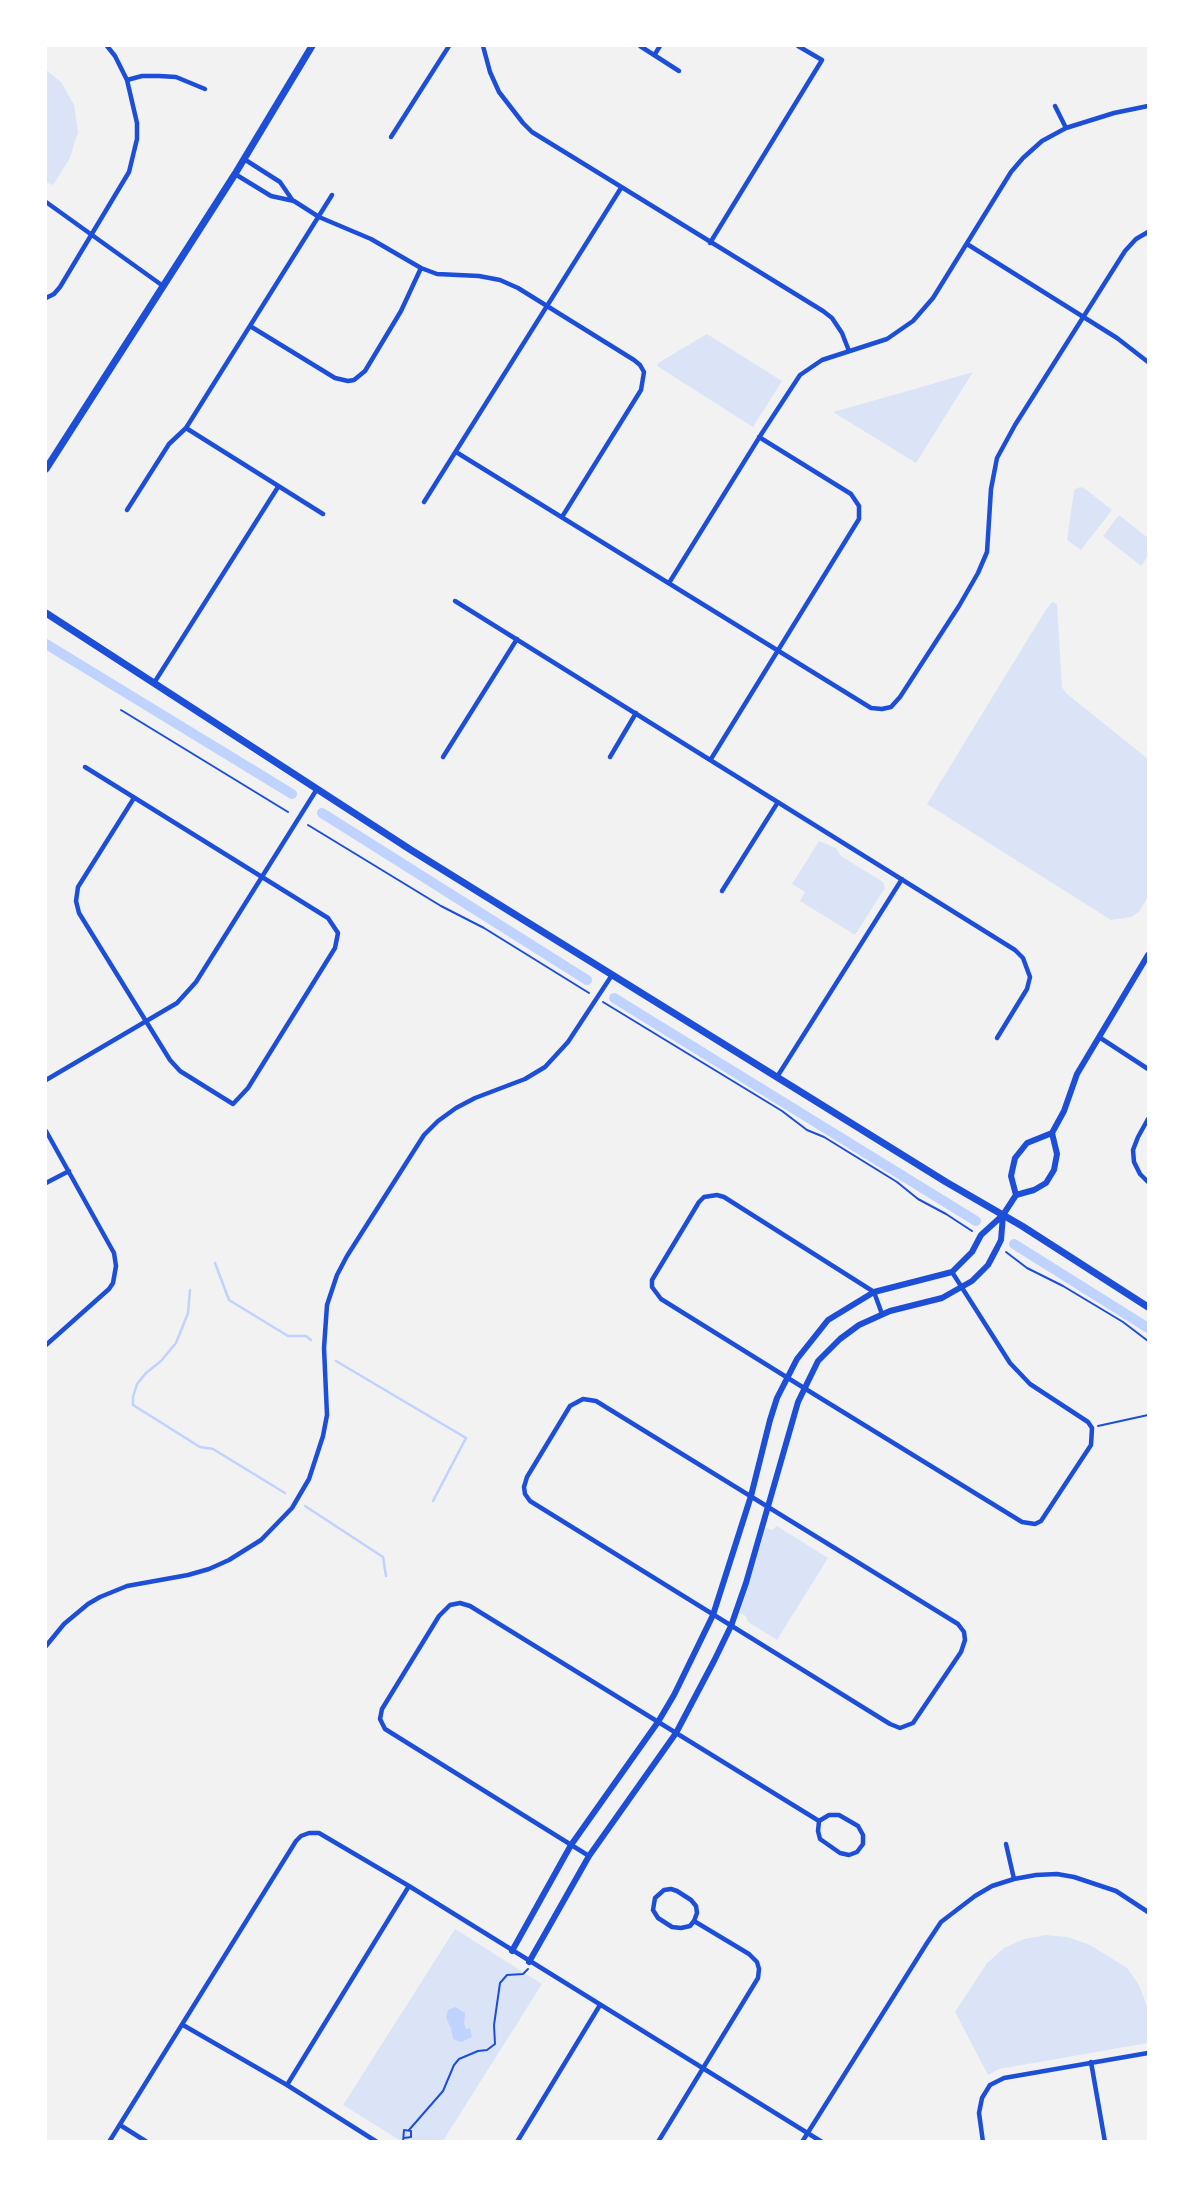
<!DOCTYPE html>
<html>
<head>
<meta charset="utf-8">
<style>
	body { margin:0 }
	#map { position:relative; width:1194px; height:2187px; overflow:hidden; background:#f2f2f2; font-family:Quicksand,sans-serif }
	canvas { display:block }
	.frame { position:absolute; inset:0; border:47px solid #fff; pointer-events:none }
</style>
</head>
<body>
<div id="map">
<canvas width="1194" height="2187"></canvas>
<div class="frame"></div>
</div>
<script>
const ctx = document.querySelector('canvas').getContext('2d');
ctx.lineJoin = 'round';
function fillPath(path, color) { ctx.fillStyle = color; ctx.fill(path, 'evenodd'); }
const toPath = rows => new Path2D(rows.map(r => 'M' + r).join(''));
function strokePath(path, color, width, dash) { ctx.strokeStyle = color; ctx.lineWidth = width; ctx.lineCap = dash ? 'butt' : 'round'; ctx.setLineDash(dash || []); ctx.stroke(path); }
fillPath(toPath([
	[46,70,61,82,74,105,78,132,70,158,53,185,46,182],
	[707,334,782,381,753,427,657,366,658,363],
	[973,372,916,463,833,412,911,390],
	[1080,487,1084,488,1112,510,1081,550,1067,540,1074,490],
	[1119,515,1148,538,1148,556,1141,566,1103,536],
	[1052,602,1057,604,1062,687,1066,693,1148,759,1148,896,1139,912,1131,917,1111,920,927,804,1045,611],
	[819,841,836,848,841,856,883,882,885,888,855,935,800,901,805,892,792,884],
	[777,1526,828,1558,777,1640,748,1622,746,1616,740,1613,766,1528,772,1530],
	[455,1929,542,1984,443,2141,401,2141,343,2105],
	[1046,1935,1068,1937,1090,1945,1127,1968,1139,1985,1147,2006,1148,2043,999,2069,988,2075,955,2012,987,1963,1004,1948,1024,1939]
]), '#dbe4f7');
fillPath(toPath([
	[455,2007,465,2013,464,2024,466,2029,470,2028,472,2037,461,2042,453,2039,451,2028,446,2018,448,2010]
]), '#bfd3fe');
strokePath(toPath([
	[215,1263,229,1300,288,1336,306,1336,311,1340],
	[190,1290,188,1313,176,1343,161,1361,146,1373,137,1384,133,1397,133,1405,200,1447,213,1449,285,1493],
	[336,1361,466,1438,433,1501],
	[305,1506,383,1557,386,1576]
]), '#bfd3fe', 2.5);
strokePath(toPath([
	[46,644,292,794],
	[322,813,587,980],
	[614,998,976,1221],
	[1014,1244,1148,1328]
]), '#bfd3fe', 10);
strokePath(toPath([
	[121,710,288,812],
	[308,825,441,906,484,928,589,993],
	[603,1002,782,1111,807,1130,824,1137,897,1182,918,1199,946,1214,972,1231],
	[1006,1252,1027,1268,1063,1286,1123,1322,1148,1341],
	[1098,1426,1148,1415],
	[409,2130,443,2091,454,2065,459,2059,478,2051,487,2050,495,2044,494,2025,500,1983,507,1975,523,1974,528,1969],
	[403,2142,404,2130,411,2131,411,2137,404,2138]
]), '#1d4ed8', 2);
strokePath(toPath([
	[107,46,115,56,127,80,142,76,159,76,176,77,205,89],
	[483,46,490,72,499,92,523,123,532,132,823,311,832,318,842,333,849,351],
	[640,46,679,71],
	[655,54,660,46],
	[1055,106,1066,128],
	[391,137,449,46],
	[244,159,280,182,293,201],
	[235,174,271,196,294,201,319,217,371,239,421,268,437,274,479,276,500,280,518,288,634,360,640,365,644,372,641,390,562,517],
	[46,202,163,286],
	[710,243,822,60,798,46],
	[967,244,1117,338,1148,362],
	[46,298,54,294,60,287,129,172,137,139,137,123,127,80],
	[250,326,335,378,348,381,354,380,365,371,401,311,421,268],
	[186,428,323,514],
	[456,452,871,708,882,709,891,707,900,697,959,606,978,573,987,552,991,489,997,458,1015,425,1125,251,1136,239,1148,232],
	[424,502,621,188],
	[127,510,169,444,186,428,332,195],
	[669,583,762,433,800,375,822,360,887,339,913,321,933,298,1011,172,1023,158,1042,141,1066,128,1114,113,1148,106],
	[455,601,1015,950,1023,958,1030,977,1027,989,997,1038],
	[154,683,278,487],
	[443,757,517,639],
	[610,757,636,713],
	[711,759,859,519,859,506,851,494,759,437],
	[85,767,328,918,338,933,335,948,248,1088,233,1104,180,1071,170,1060,79,913,76,901,78,887,134,798],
	[722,891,778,802],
	[1099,1037,1148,1069],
	[777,1077,902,879],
	[46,1080,177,1003,196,982,317,789],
	[1148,1119,1138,1137,1133,1150,1134,1162,1140,1174,1148,1182],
	[46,1131,114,1253,116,1266,113,1283,109,1289,46,1345],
	[46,1183,69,1171],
	[882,1314,874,1292,724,1197,717,1195,704,1197,699,1202,652,1280,652,1287,661,1299,804,1388,1022,1522,1035,1524,1041,1521,1091,1445,1092,1428,1088,1422,1030,1384,1010,1363,952,1272],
	[583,1399,596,1401,958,1624,964,1632,965,1640,961,1652,913,1723,900,1728,890,1724,530,1501,525,1494,524,1487,527,1477,570,1406,583,1399],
	[46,1646,64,1624,88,1604,100,1597,127,1586,188,1575,209,1569,229,1560,261,1540,292,1508,309,1479,323,1436,327,1415,324,1348,327,1305,337,1275,347,1256,424,1135,438,1121,456,1108,475,1098,525,1079,545,1067,568,1042,612,975],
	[829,1815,839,1815,858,1826,863,1835,863,1844,857,1852,849,1855,840,1853,820,1839,818,1831,819,1821,829,1815],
	[1006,1844,1014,1879],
	[589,1856,385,1729,380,1719,382,1709,439,1616,450,1605,460,1603,470,1606,819,1821],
	[183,2025,287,2085,377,2142],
	[1091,2062,1105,2142],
	[287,2085,409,1886],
	[120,2125,147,2142],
	[109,2142,296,1841,301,1836,309,1833,319,1833,409,1886,822,2142],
	[517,2142,600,2005],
	[658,2142,758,1978,759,1969,757,1962,749,1954,694,1921,690,1926,681,1928,672,1927,658,1918,653,1910,655,1898,664,1890,671,1889,677,1891,691,1900,696,1906,697,1913,694,1921],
	[802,2142,927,1943,941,1922,975,1896,992,1886,1014,1879,1036,1875,1057,1874,1074,1877,1116,1891,1148,1912],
	[983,2142,979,2113,982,2098,990,2085,1004,2078,1148,2053]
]), '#1d4ed8', 4.5);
strokePath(toPath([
	[1016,1195,1011,1176,1015,1158,1027,1143,1052,1133],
	[512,1951,571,1845,658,1722,674,1695,713,1615,751,1496,770,1420,777,1398,797,1359,828,1320,874,1292,952,1272,972,1252,981,1235,1003,1215,1016,1195,1034,1190,1046,1183,1054,1170,1057,1154,1052,1133,1064,1111,1077,1074,1148,955],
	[529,1962,589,1856,676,1733,714,1661,731,1626,746,1583,798,1402,818,1361,840,1339,859,1325,890,1311,942,1298,972,1281,988,1265,997,1248,1001,1240,1003,1215]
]), '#1d4ed8', 6);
strokePath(toPath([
	[46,469,235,174,312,46],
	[46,613,411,850,946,1182,1022,1226,1148,1307]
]), '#1d4ed8', 7);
</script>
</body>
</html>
